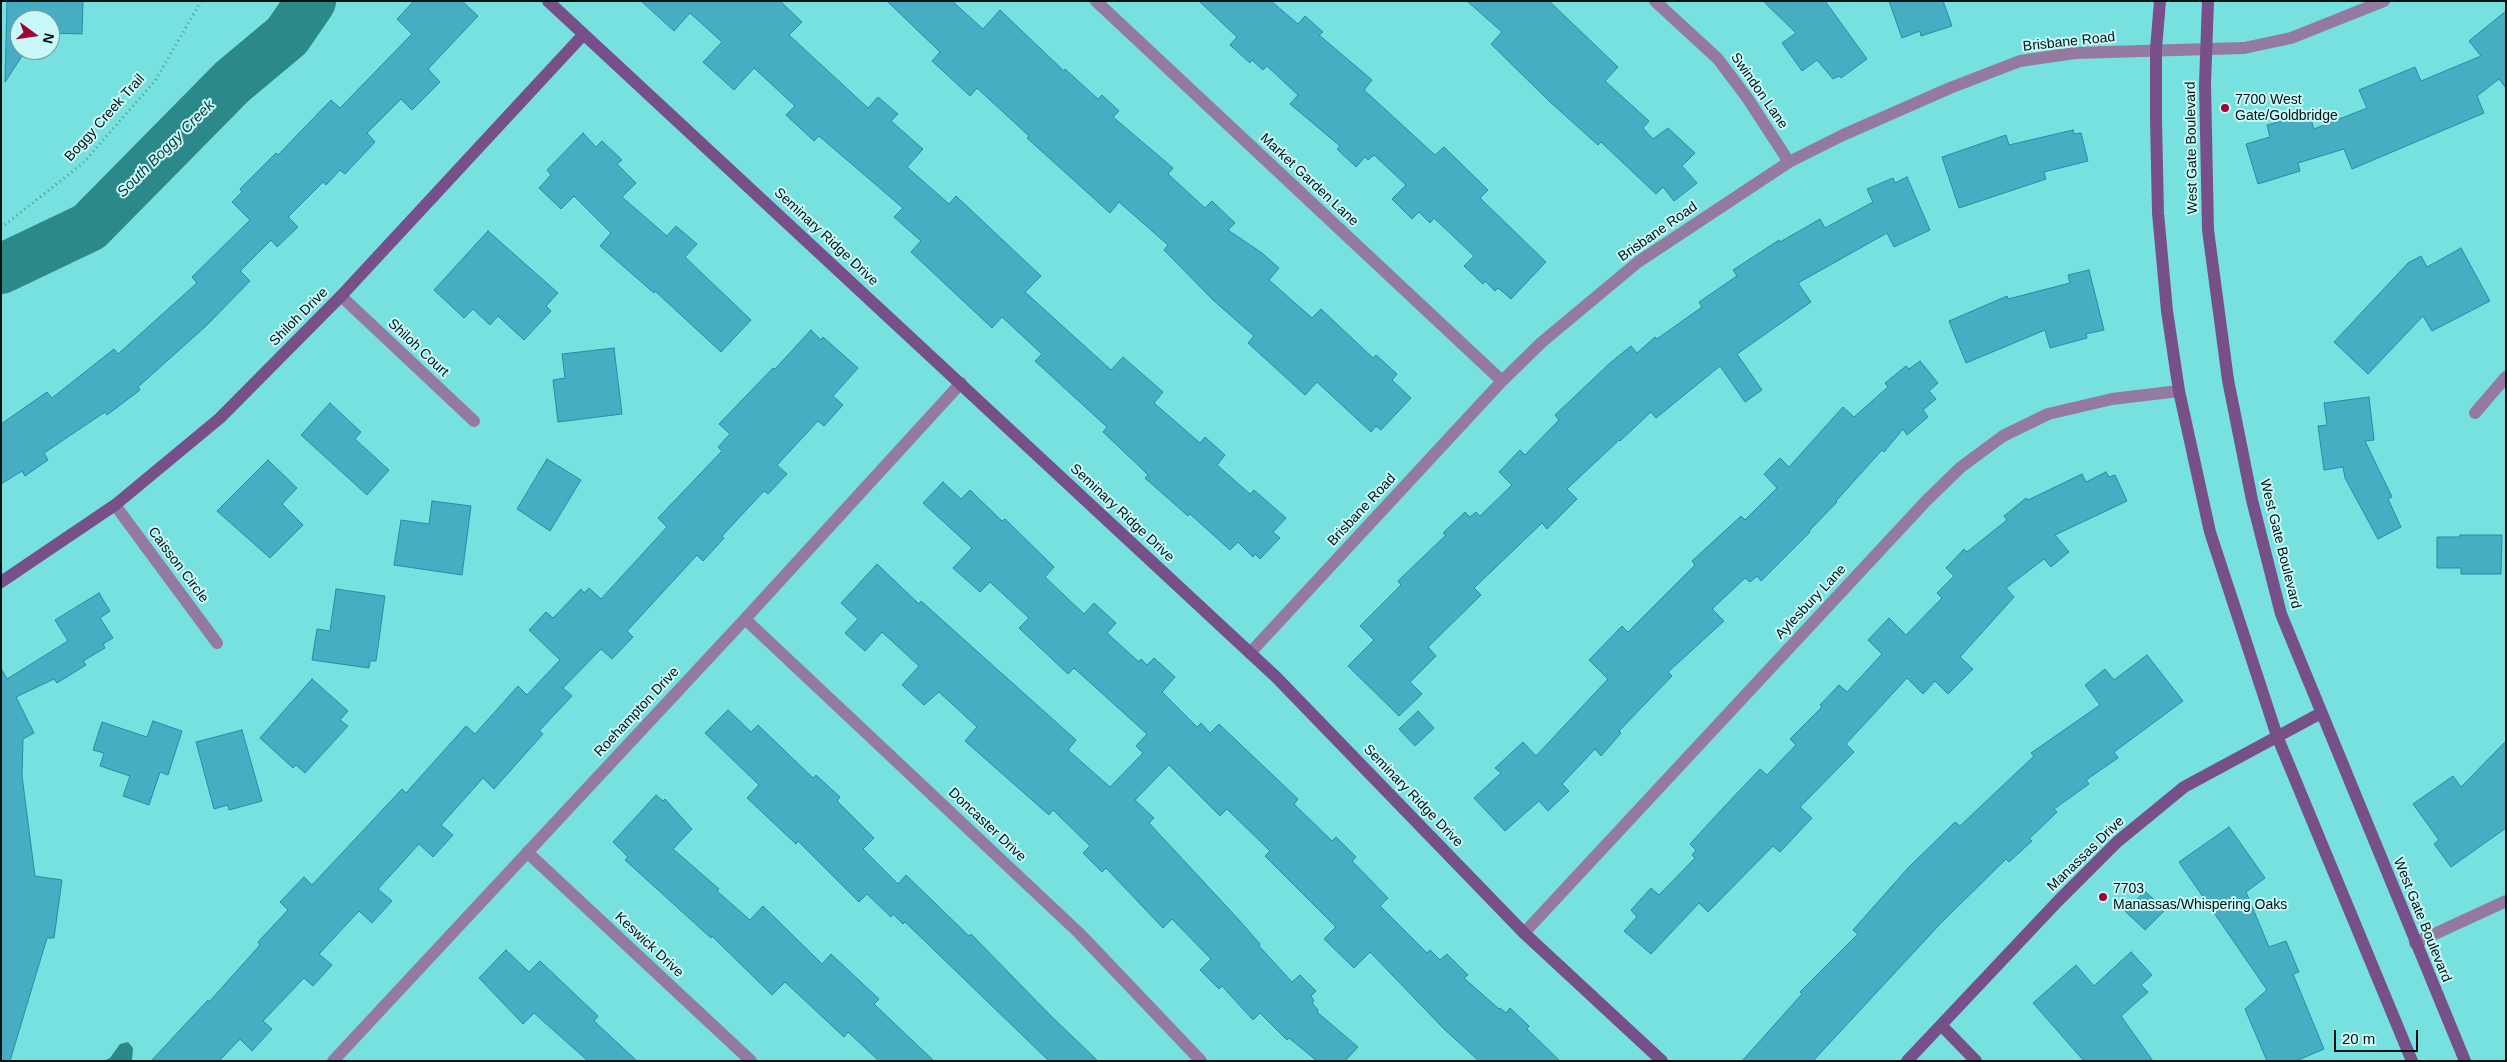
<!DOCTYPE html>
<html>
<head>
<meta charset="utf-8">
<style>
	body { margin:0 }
	#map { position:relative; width:2507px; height:1062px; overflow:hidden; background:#77e1e0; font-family:Helvetica,sans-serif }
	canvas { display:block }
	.frame { position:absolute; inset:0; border:2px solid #001212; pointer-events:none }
	.north { position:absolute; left:10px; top:10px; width:50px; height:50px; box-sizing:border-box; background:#c8f8f7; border:1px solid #789c9b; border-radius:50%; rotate:104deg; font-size:14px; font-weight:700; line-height:20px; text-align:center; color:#001212 }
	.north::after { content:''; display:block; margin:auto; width:18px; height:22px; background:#a20234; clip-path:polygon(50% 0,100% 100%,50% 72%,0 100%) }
	.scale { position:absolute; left:2334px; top:1030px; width:84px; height:22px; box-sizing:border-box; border:2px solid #001212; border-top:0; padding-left:6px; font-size:15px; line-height:18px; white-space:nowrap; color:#001212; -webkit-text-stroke:4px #c8f8f7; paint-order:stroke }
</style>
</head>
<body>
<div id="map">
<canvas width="2507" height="1062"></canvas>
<div class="frame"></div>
<div class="north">N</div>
<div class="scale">20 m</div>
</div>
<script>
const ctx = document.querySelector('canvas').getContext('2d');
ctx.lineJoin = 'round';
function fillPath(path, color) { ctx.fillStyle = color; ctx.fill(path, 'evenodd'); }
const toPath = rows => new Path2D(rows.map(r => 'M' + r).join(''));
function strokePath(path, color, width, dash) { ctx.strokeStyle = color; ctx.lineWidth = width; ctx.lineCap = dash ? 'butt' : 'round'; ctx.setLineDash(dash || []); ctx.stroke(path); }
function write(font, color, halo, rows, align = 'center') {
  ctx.font = font + ' Helvetica,sans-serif'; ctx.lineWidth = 4; ctx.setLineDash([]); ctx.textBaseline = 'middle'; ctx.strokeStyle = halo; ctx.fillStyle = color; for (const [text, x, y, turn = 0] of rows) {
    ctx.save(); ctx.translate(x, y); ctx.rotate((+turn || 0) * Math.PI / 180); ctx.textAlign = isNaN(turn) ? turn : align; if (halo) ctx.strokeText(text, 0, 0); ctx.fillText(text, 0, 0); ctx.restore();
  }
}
fillPath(toPath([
	[128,1042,133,1048,132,1061,103,1061,110,1058,120,1044]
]), '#2b8989');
strokePath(toPath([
	[1,269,89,227,232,82,287,36,311,1]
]), '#2b8989', 50);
const building = toPath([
	[7,1,83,1,82,34,50,33,50,20,20,20,20,31,14,31,20,35,20,50,26,50,5,82,7,1],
	[414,1,462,1,478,16,428,69,440,82,412,110,401,99,367,133,375,142,345,174,340,170,326,185,323,182,288,217,298,227,277,247,271,240,240,271,250,281,206,326,138,387,140,390,107,415,105,412,44,453,48,460,25,476,22,471,1,484,1,424,47,392,52,398,114,349,118,354,197,283,192,277,250,220,232,202,242,192,240,189,276,153,278,155,331,100,340,108,412,34,397,19,414,1],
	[641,1,780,1,802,22,789,35,868,108,878,97,898,114,891,121,923,149,907,167,949,204,956,196,1041,276,1025,292,1111,370,1123,357,1163,392,1154,403,1200,443,1205,437,1225,455,1217,465,1250,494,1254,490,1286,518,1273,532,1280,538,1260,559,1255,554,1253,557,1238,542,1230,550,1190,514,1188,516,1145,478,1148,475,1141,468,1103,432,1107,427,1035,361,1042,354,1002,317,992,328,911,252,921,241,894,217,903,208,819,136,814,141,786,115,795,106,754,68,734,90,703,62,722,42,690,13,674,31,641,1],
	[887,1,952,1,983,29,1000,10,1064,71,1065,69,1098,99,1102,95,1119,111,1113,117,1173,168,1168,174,1205,208,1212,201,1235,223,1228,230,1262,253,1279,268,1269,280,1312,318,1321,309,1373,358,1376,355,1397,374,1392,380,1411,398,1381,430,1376,426,1371,432,1317,382,1305,395,1248,343,1254,336,1213,300,1164,250,1168,245,1119,202,1110,213,1027,138,1029,136,977,88,970,96,932,61,940,52,887,1],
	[1199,1,1271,1,1298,24,1305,16,1323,32,1319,35,1372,80,1364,90,1435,155,1444,147,1488,190,1480,198,1546,262,1511,299,1498,288,1495,291,1485,281,1483,284,1464,266,1474,256,1434,218,1430,223,1419,212,1412,219,1392,199,1406,185,1374,155,1368,160,1365,157,1356,167,1337,149,1340,146,1290,104,1298,95,1267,66,1263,70,1252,60,1250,63,1230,45,1237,37,1199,1],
	[1467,1,1549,1,1618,67,1605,81,1649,121,1643,128,1653,139,1668,128,1695,153,1682,166,1697,183,1674,201,1663,187,1656,194,1601,142,1598,145,1549,101,1491,44,1502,32,1467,1],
	[1763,1,1825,1,1867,59,1841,78,1839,76,1833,79,1817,60,1802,71,1782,43,1796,33,1763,1],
	[1889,1,1943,1,1952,26,1921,36,1920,31,1902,38,1889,1],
	[2506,11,2506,88,2499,79,2477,96,2484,113,2352,169,2344,149,2298,163,2300,171,2258,184,2246,144,2270,137,2267,125,2309,113,2314,129,2367,108,2359,90,2415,67,2421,81,2481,56,2469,41,2506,11],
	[2073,130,2074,134,2081,133,2088,161,2044,172,2046,179,1959,208,1942,157,2006,135,2009,145,2073,130],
	[583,133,596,147,602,141,622,160,617,164,636,183,622,197,667,236,676,226,697,244,685,257,751,320,721,352,655,291,654,293,600,246,611,233,574,196,561,209,539,188,551,175,547,170,583,133],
	[1907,177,1930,230,1894,247,1887,233,1798,283,1811,302,1737,354,1762,390,1745,402,1720,366,1656,418,1651,412,1620,441,1619,440,1567,489,1577,499,1547,529,1542,523,1474,588,1481,595,1428,647,1436,656,1410,682,1422,694,1399,716,1348,666,1374,640,1360,626,1401,585,1398,581,1446,535,1443,533,1465,512,1470,517,1476,512,1480,516,1512,485,1499,472,1520,450,1525,455,1559,420,1555,415,1610,363,1631,346,1637,353,1655,337,1657,339,1702,307,1699,302,1737,276,1733,270,1779,240,1780,242,1820,219,1825,228,1873,202,1867,189,1893,178,1895,183,1907,177],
	[488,231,558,293,546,306,551,311,524,340,498,316,490,325,473,309,464,318,434,290,488,231],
	[2461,248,2490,301,2432,331,2423,316,2368,374,2334,342,2408,263,2421,256,2427,267,2461,248],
	[2089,270,2104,330,2086,334,2087,338,2050,348,2045,330,1966,363,1949,321,2007,296,2008,299,2070,283,2068,275,2089,270],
	[811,330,821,340,823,337,858,368,833,396,843,405,824,426,818,421,777,465,787,474,768,494,764,491,722,536,724,538,703,561,697,555,627,631,633,637,612,659,601,649,563,688,572,696,539,731,543,734,494,789,483,778,441,825,453,835,433,857,419,844,378,889,392,901,372,923,359,911,319,954,332,965,313,986,304,978,263,1021,272,1029,252,1051,240,1039,219,1061,151,1061,208,1000,209,1002,260,945,258,942,288,910,280,902,304,877,312,885,402,789,406,793,466,726,475,734,518,686,527,695,560,660,529,630,546,612,553,618,581,589,584,593,589,588,601,599,667,527,658,518,722,451,718,447,730,434,719,424,773,368,775,369,811,330],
	[614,348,622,414,558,422,553,380,565,378,562,354,614,348],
	[1920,361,1938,383,1929,391,1936,399,1923,410,1928,417,1907,435,1903,429,1884,452,1882,450,1836,501,1837,502,1809,531,1810,532,1761,581,1757,576,1750,582,1745,578,1712,609,1724,621,1668,672,1672,676,1619,731,1621,733,1601,756,1595,749,1562,784,1569,791,1548,811,1539,801,1505,831,1474,798,1501,773,1495,768,1523,742,1536,756,1608,679,1589,660,1622,626,1628,632,1695,565,1692,561,1741,516,1745,520,1777,488,1764,474,1780,458,1789,467,1843,407,1854,417,1888,387,1885,383,1906,366,1909,369,1920,361],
	[2369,397,2374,440,2365,441,2392,497,2388,499,2401,527,2378,539,2345,478,2343,467,2324,470,2318,426,2327,425,2324,403,2369,397],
	[330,403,361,432,355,439,389,470,367,495,301,435,330,403],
	[547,459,581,480,550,531,517,509,547,459],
	[268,460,297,488,282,504,303,525,270,558,217,511,268,460],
	[2106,472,2109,477,2115,475,2127,501,2055,535,2069,552,2051,567,2044,559,2006,588,2014,597,1960,657,1973,669,1948,694,1935,681,1923,694,1907,678,1846,744,1854,752,1800,807,1812,818,1780,852,1773,846,1708,912,1699,903,1651,954,1624,931,1637,917,1631,910,1651,888,1659,895,1695,858,1692,855,1696,850,1690,844,1723,808,1760,769,1767,775,1796,745,1790,739,1822,707,1820,705,1839,685,1847,692,1882,654,1868,640,1889,618,1906,635,1942,598,1937,593,1954,576,1946,568,1964,549,1967,552,2007,520,2004,516,2026,498,2028,500,2082,474,2086,482,2106,472],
	[943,482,961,499,970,490,1002,521,1005,519,1054,567,1045,577,1084,614,1094,603,1116,623,1107,633,1139,662,1141,659,1147,665,1154,658,1175,677,1162,692,1197,727,1201,723,1210,733,1219,724,1298,799,1294,804,1332,841,1336,837,1356,857,1352,861,1388,898,1380,906,1427,953,1430,950,1440,960,1447,954,1468,975,1464,978,1499,1009,1500,1008,1506,1013,1510,1008,1529,1026,1527,1029,1560,1061,1479,1061,1444,1029,1370,952,1354,968,1324,939,1336,927,1265,856,1270,851,1227,809,1220,816,1169,765,1135,800,1154,818,1149,823,1239,920,1260,944,1259,946,1292,982,1300,975,1316,991,1311,996,1314,1001,1312,1003,1318,1010,1317,1012,1358,1047,1345,1061,1317,1061,1289,1038,1287,1040,1260,1013,1253,1020,1222,986,1219,989,1200,970,1211,959,1172,919,1163,928,1106,868,1102,872,1083,853,1090,846,1053,810,1049,815,965,741,977,727,939,692,924,705,902,685,919,666,882,632,865,651,845,633,858,619,841,603,877,564,919,604,921,601,1076,740,1068,750,1110,787,1143,753,1136,746,1147,734,1074,668,1068,674,1019,628,1029,618,990,582,980,592,953,568,972,548,923,503,943,482],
	[432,501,471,506,462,575,394,565,401,520,429,524,432,501],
	[2460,535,2502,535,2501,574,2461,574,2461,568,2437,568,2437,537,2460,537,2460,535],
	[336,589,385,596,376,661,370,661,369,668,312,660,317,629,330,631,336,589],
	[99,593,110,611,100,618,113,638,103,644,105,648,83,661,86,665,57,683,54,679,16,697,34,733,23,739,22,776,35,876,62,880,54,938,47,938,10,1061,1,1061,1,668,7,679,68,641,55,620,99,593],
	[2147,655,2183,701,2114,752,2118,758,2086,780,2089,784,2054,809,2057,812,2029,839,2032,841,2009,862,2006,859,1940,924,1813,1061,1742,1061,1802,994,1800,992,1858,934,1853,930,1908,868,1955,822,1960,826,2034,756,2031,753,2100,705,2085,685,2105,669,2114,680,2147,655],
	[312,679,348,711,340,720,348,726,305,773,296,765,293,768,260,738,312,679],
	[728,710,751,732,758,725,813,778,816,775,840,797,837,801,874,838,863,849,898,884,906,875,969,936,971,934,1051,1016,1098,1061,1049,1061,905,922,903,924,893,914,891,917,867,894,859,902,798,841,796,844,747,798,759,785,705,733,728,710],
	[1418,711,1434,728,1415,746,1399,729,1418,711],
	[153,721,182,731,168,775,160,772,149,805,123,796,130,776,100,766,104,753,93,750,102,722,147,737,153,721],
	[242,730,262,801,229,810,228,805,214,809,196,742,242,730],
	[2506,741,2506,828,2451,867,2434,844,2439,840,2413,804,2453,776,2461,787,2506,741],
	[656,795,663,801,665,799,692,829,673,849,719,889,717,891,750,920,763,906,822,964,831,954,879,999,874,1004,934,1061,879,1061,848,1032,844,1037,785,982,772,995,712,936,711,938,625,860,628,857,613,842,656,795],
	[2229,827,2265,878,2246,892,2269,947,2286,941,2299,972,2293,974,2324,1049,2296,1061,2267,1061,2245,1009,2267,990,2179,862,2229,827],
	[2145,891,2165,910,2145,930,2125,911,2145,891],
	[506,950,529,972,540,961,598,1016,594,1021,637,1061,588,1061,534,1013,523,1024,479,978,506,950],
	[2131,952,2152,975,2141,985,2148,992,2121,1016,2153,1061,2084,1061,2033,1003,2076,965,2094,986,2131,952]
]);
fillPath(building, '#47adc3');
strokePath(building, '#208fa5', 1);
strokePath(toPath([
	[1,228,82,164,155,81,201,1]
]), '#4d9796', 3, [1, 4]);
strokePath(toPath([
	[1096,1,1502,381],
	[1655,1,1718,59,1748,99,1789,162],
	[341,296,474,421],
	[2475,413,2506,377],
	[115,505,217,643],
	[745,619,1079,933,1201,1061],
	[1250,653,1502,381,1542,342,1638,262,1789,162,1843,135,1950,88,2020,61,2075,53,2244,48,2291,38,2384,1],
	[527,852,751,1061],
	[1524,933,1926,501,1961,467,2003,436,2048,414,2112,399,2179,391],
	[2415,943,2506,901],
	[333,1061,745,619,961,383]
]), '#9479a0', 12);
strokePath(toPath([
	[548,1,1276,677,1524,933,1662,1061],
	[2160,1,2156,49,2156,119,2158,213,2167,311,2179,391,2210,532,2277,736,2412,1061],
	[2208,1,2205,84,2208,230,2228,380,2252,500,2281,614,2465,1061],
	[1,582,115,505,220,418,341,296,583,35],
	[1941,1025,1976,1061],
	[1907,1061,2058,901,2117,842,2184,787,2321,713]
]), '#775089', 12);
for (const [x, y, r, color] of [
	[2225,108,5,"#a20234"],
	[2103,897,5,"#a20234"]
]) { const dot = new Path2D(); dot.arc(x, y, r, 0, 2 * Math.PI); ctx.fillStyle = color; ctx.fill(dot); strokePath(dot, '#c8f8f7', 2); }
write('14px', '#001212', '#c8f8f7', [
	["Brisbane Road",2069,42,-6],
	["Swindon Lane",1759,91,55],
	["Boggy Creek Trail",105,118,-48],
	["West Gate Boulevard",2192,148,-91],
	["Market Garden Lane",1309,180,43],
	["Brisbane Road",1658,232,-35],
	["Seminary Ridge Drive",826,237,43],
	["Shiloh Drive",299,317,-45],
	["Shiloh Court",418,348,43],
	["Brisbane Road",1362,510,-47],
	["Seminary Ridge Drive",1122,513,43],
	["West Gate Boulevard",2280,544,76],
	["Caisson Circle",178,565,53],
	["Aylesbury Lane",1811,602,-47],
	["Roehampton Drive",637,712,-47],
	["Seminary Ridge Drive",1413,796,46],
	["Doncaster Drive",987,825,43],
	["Manassas Drive",2086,854,-44],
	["West Gate Boulevard",2422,920,68],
	["Keswick Drive",649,945,43]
]);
write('14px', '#001212', '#c8f8f7', [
	["7700 West",2235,100],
	["Gate/Goldbridge",2235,116],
	["7703",2113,889],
	["Manassas/Whispering Oaks",2113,905]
], 'left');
write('italic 15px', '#083535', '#c8f8f7', [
	["South Boggy Creek",166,149,-45]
]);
</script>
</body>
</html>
